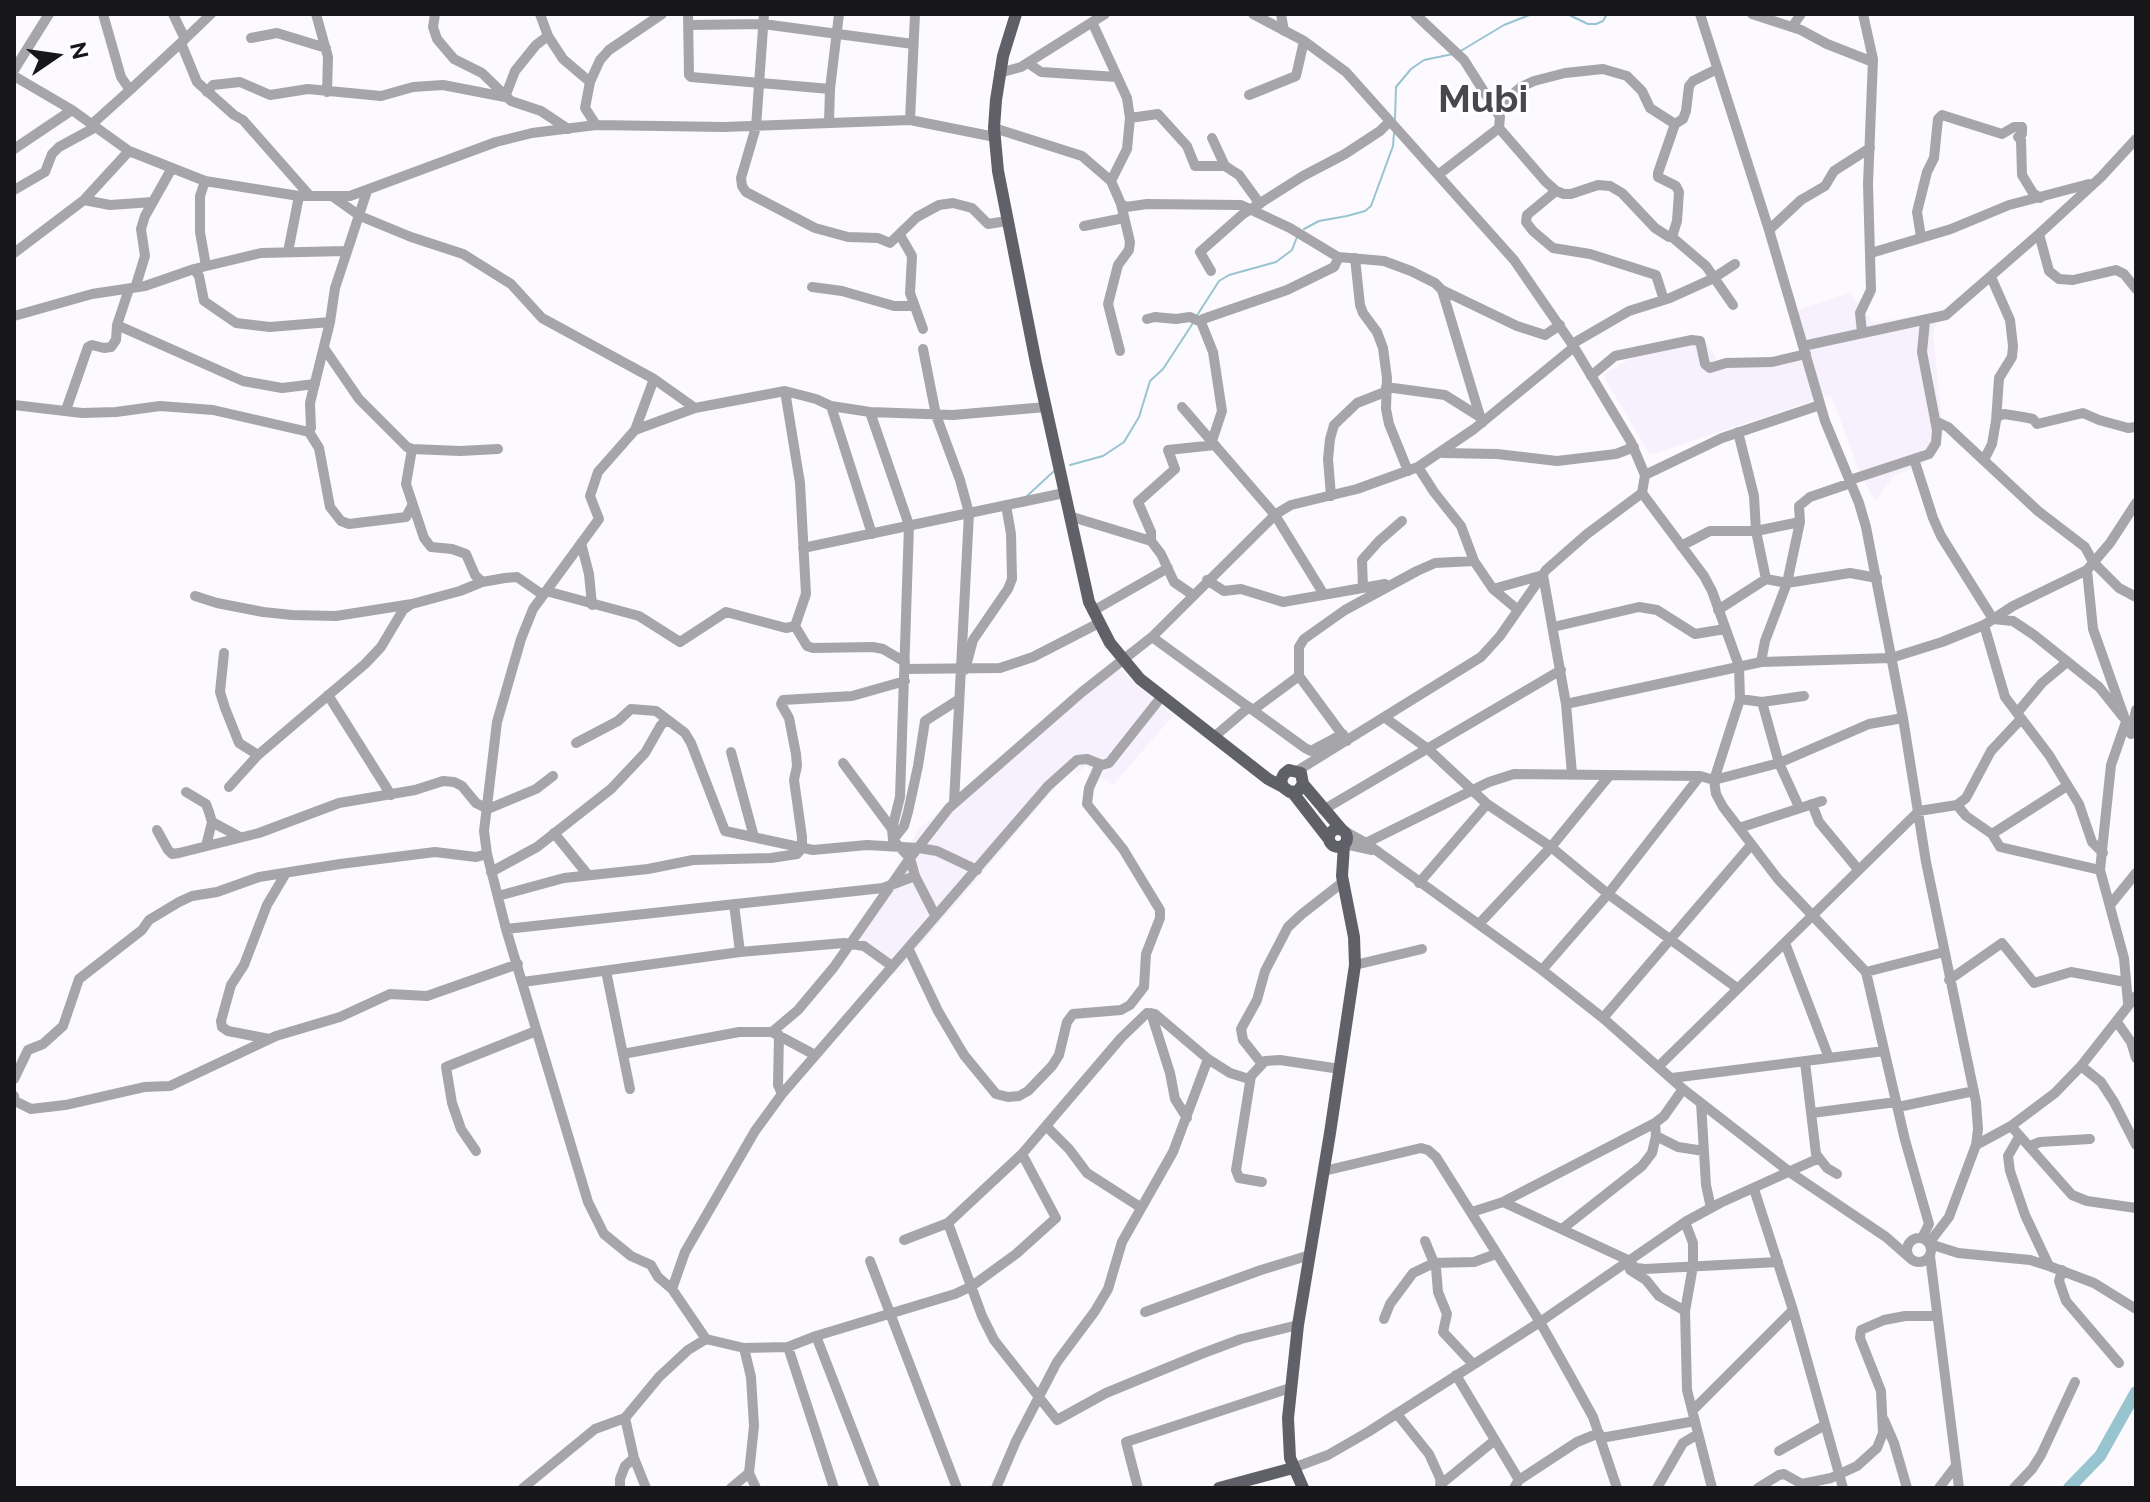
<!DOCTYPE html>
<html>
<head>
<meta charset="utf-8">
<style>
	body { margin:0 }
	#map { position:relative; width:2150px; height:1502px; overflow:hidden; background:#fcfafe; font-family:Raleway,sans-serif }
	canvas { display:block }
	.frame { position:absolute; inset:0; border:16px solid #171619; pointer-events:none }
	.north { position:absolute; left:16px; top:16px; width:80px; height:80px; -webkit-text-stroke:6px #fff; paint-order:stroke; rotate:77deg; font-size:22px; font-weight:700; line-height:32px; text-align:center; color:#171619 }
	.north::after { content:''; display:block; margin:auto; width:28px; height:36px; background:#171619; clip-path:polygon(50% 0,100% 100%,50% 72%,0 100%) }
</style>
</head>
<body>
<div id="map">
<canvas width="2150" height="1502"></canvas>
<div class="frame"></div>
<div class="north">N</div>
</div>
<script>
const ctx = document.querySelector('canvas').getContext('2d');
ctx.lineJoin = 'round';
function fillPath(path, color) { ctx.fillStyle = color; ctx.fill(path, 'evenodd'); }
const toPath = rows => new Path2D(rows.map(r => 'M' + r).join(''));
function strokePath(path, color, width, dash) { ctx.strokeStyle = color; ctx.lineWidth = width; ctx.lineCap = dash ? 'butt' : 'round'; ctx.setLineDash(dash || []); ctx.stroke(path); }
function write(font, color, halo, rows, align = 'center') {
  ctx.font = font + ' Raleway,sans-serif'; ctx.lineWidth = 6; ctx.setLineDash([]); ctx.textBaseline = 'middle'; ctx.strokeStyle = halo; ctx.fillStyle = color; for (const [text, x, y, turn = 0] of rows) {
    ctx.save(); ctx.translate(x, y); ctx.rotate((+turn || 0) * Math.PI / 180); ctx.textAlign = isNaN(turn) ? turn : align; if (halo) ctx.strokeText(text, 0, 0); ctx.fillText(text, 0, 0); ctx.restore();
  }
}
fillPath(toPath([
	[1849,293,1873,322,1939,313,1933,334,1943,432,1938,451,1922,465,1895,475,1875,501,1860,473,1831,395,1650,455,1603,375,1629,359,1706,341,1721,368,1801,358,1791,312],
	[1115,666,1173,716,1113,785,1085,766,1078,774,1072,768,896,974,883,967,853,944,853,941,918,830]
]), '#f7f1fe');
strokePath(toPath([
	[1567,14,1588,24,1596,24,1603,21,1607,14],
	[1459,52,1504,25,1532,14],
	[1395,119,1396,87,1411,69,1424,60,1453,54],
	[1304,229,1319,221,1347,216,1365,211,1371,206,1393,146,1394,133],
	[1196,317,1219,281,1229,275,1276,262,1292,250,1297,237],
	[1070,465,1103,456,1124,442,1139,417,1150,381,1163,369,1193,323],
	[1027,496,1054,471]
]), '#98c4d0', 2);
strokePath(toPath([
	[2069,1488,2100,1456,2136,1392]
]), '#98c4d0', 12);
strokePath(toPath([
	[316,14,328,57,327,92],
	[435,14,433,27,437,39,454,59,482,73,511,101,541,111,568,129],
	[540,14,548,36,563,59,590,82,585,108,596,125],
	[688,14,689,75,691,77,830,89],
	[764,14,756,127,741,178,742,186,746,192,815,228,848,237,878,238,890,243,917,217,939,205,953,203,972,208,988,224,1007,221],
	[1253,14,1304,41,1346,72,1514,260,1574,347,1631,442,1645,475,1642,493,1704,576,1712,591,1739,666,1740,699,1714,780,1716,794,1723,807,1778,879,1866,972,1905,1140,1929,1224,1922,1238],
	[1281,14,1284,31],
	[1415,14,1464,60,1500,117,1499,128,1545,181,1556,191,1564,194,1571,194,1598,185,1610,186,1622,193,1655,228,1669,237,1672,237,1706,266,1733,305],
	[1700,14,1769,230,1825,421,1859,503,1866,527,1903,718,1926,862,1976,1102,1978,1129,1976,1145,1949,1217,1929,1243],
	[1752,14,1801,30,1827,44,1873,62],
	[1092,22,1127,98,1130,118,1127,149,1111,181],
	[689,25,763,24,913,44],
	[1792,27,1801,14],
	[251,38,277,33,326,48],
	[185,39,211,14],
	[181,43,197,82,234,115,243,120,310,196],
	[1028,63,1041,72,1117,77],
	[14,70,49,14],
	[999,73,1021,67,1105,14],
	[14,76,72,110,129,151,205,181,299,196,350,196,496,142,532,133,596,125,724,127,910,120,995,137],
	[590,82,600,60,609,50,662,14],
	[130,90,185,39,173,14],
	[207,92,213,85,240,82,270,95,308,89,381,96,413,87,443,85,505,97],
	[1249,95,1296,76,1304,41],
	[505,97,515,71,536,45,548,36],
	[1495,109,1521,87,1534,81,1565,73,1603,69,1627,76,1642,91,1650,108,1675,124],
	[1130,118,1158,114,1187,146,1195,166,1225,166],
	[910,120,915,14],
	[829,123,830,89,839,14],
	[91,125,130,90,121,77,103,14],
	[994,128,1082,156,1111,181,1121,204,1126,207,1147,204,1241,205,1290,228,1338,257,1384,261,1411,271,1435,283,1442,290,1517,326,1545,335,1560,325],
	[1212,138,1225,166,1239,175,1260,204],
	[14,149,72,110],
	[1438,175,1499,128],
	[205,181,200,196,200,232,206,266],
	[14,190,45,172,52,154,59,147,94,128],
	[367,191,335,288,330,322,310,403,311,428,309,432,319,448,330,507,341,521,349,524,406,517,412,506],
	[1556,191,1527,215,1526,222,1533,231,1553,248,1590,254,1656,275,1664,300],
	[332,196,360,216,411,237,463,254,511,284,542,318,654,379,695,408],
	[84,200,110,205,153,202],
	[1084,226,1124,218],
	[1769,230,1801,200,1825,186,1834,171,1870,148],
	[2039,234,2049,271,2059,279,2073,280,2116,270,2124,274,2136,289],
	[900,235,912,256,910,293,923,329],
	[1672,237,1677,221,1679,192,1676,186,1658,177,1658,173,1675,124,1683,119,1686,111,1689,86,1693,81,1717,69],
	[1921,237,1917,212,1927,172,1934,158,1938,119,1942,115,2002,134,2014,127,2022,127,2022,134,2018,137,2021,140,2022,175,2033,193,2040,198],
	[288,252,299,196],
	[14,253,84,200,129,151],
	[1871,253,1951,229,2009,205,2089,184],
	[1355,258,1360,305,1363,313,1377,332,1383,348,1387,378,1386,409,1389,424,1408,471],
	[194,269,199,276,204,301,236,323,270,327,330,322],
	[1211,271,1200,252,1243,214,1303,176,1345,154,1380,131,1389,122],
	[136,285,145,256,141,229,145,216,172,168],
	[812,287,842,291,894,306,914,306],
	[1442,290,1482,423],
	[14,316,92,294,145,286,194,269,261,253,346,251],
	[1147,319,1155,317,1176,319,1190,317,1201,322],
	[117,325,243,381,282,388,315,384],
	[1862,332,1860,313,1871,290,1868,184,1873,59,1863,14],
	[1572,344,1629,311,1670,298,1712,279,1735,264],
	[1803,346,1946,315,2039,234,2101,177,2136,139],
	[324,348,359,399,407,447,412,449,460,451,498,449],
	[923,349,936,415,960,480,969,513,954,803],
	[1120,351,1108,304,1118,265,1129,250,1130,242,1121,204],
	[1591,376,1615,356,1692,340,1700,341,1705,364,1710,368,1726,363,1772,362,1806,354],
	[654,379,635,430,598,472,590,496,599,519,533,609,521,639,497,722,484,831,487,854,506,929,588,1202,604,1234,631,1256,651,1265,658,1277,672,1289,706,1339,744,1348,788,1347,816,1336,955,1294,972,1286,1016,1254,1056,1218,1022,1154],
	[1386,387,1445,395,1480,417],
	[785,391,800,483,806,594,795,626],
	[14,405,82,413,116,412,160,406,213,410,309,432],
	[831,406,872,534],
	[1182,407,1275,515,1323,593],
	[66,410,88,347,92,345,104,348,111,347,116,340,117,325,129,289],
	[870,412,909,525,900,797,892,829,893,840,910,858,915,876,935,915],
	[1997,417,2004,414,2023,417,2033,419,2037,424,2083,413,2099,420,2128,428,2136,427],
	[1935,421,1948,427,2038,511,2085,547,2093,562,2119,588,2136,597],
	[635,430,695,408,785,391,816,399,831,406,870,412,953,415,1046,407],
	[1738,432,1754,496,1756,531,1766,579],
	[1212,441,1222,411,1213,352,1201,322,1203,319,1287,290,1334,267,1339,257],
	[412,449,406,484,424,538,431,547,452,549,466,554,475,575,482,582],
	[1443,453,1497,454,1557,461,1616,454,1634,447],
	[1914,459,1933,518,1941,536,1993,619],
	[1984,460,1992,444,1996,421,1999,378,2012,357,2013,346,2010,320,1991,277],
	[1418,467,1434,492,1461,526,1474,561,1493,589,1518,610],
	[1645,475,1722,438,1820,405],
	[1850,480,1929,454,1936,443,1937,430,1922,352,1925,321],
	[1331,496,1328,459,1330,439,1334,425,1357,403,1385,392],
	[1069,516,1151,541,1161,554,1174,582,1193,595],
	[1151,541,1151,532,1138,502,1175,469,1168,450,1215,445],
	[581,543,589,574,592,605],
	[1681,546,1710,531,1756,531,1800,522],
	[803,548,1064,493],
	[2087,570,2093,629,2126,722,2111,765,2100,870,2124,958,2128,1003],
	[1207,580,1224,591,1241,589,1283,602,1385,584],
	[1363,588,1362,560,1379,541,1402,521],
	[1493,589,1543,575,1566,704,1572,774],
	[546,591,639,616,680,642,726,612,786,628,795,626],
	[195,596,217,603,263,612,292,615,336,616,412,604,460,591,482,582,505,578,517,577,543,595],
	[1718,610,1766,579,1787,583,1850,573,1877,578],
	[1093,611,1168,568],
	[1993,619,2013,621,2034,635,2099,687,2123,717],
	[1984,625,2005,697,2049,755,2079,804,2092,842,2103,853],
	[795,626,807,646,813,648,873,647,883,649,905,662],
	[1553,627,1639,607,1657,610,1695,634,1725,629],
	[1152,637,1305,748,1311,751,1343,734],
	[224,653,220,692,225,708,239,743,258,755],
	[1761,662,1765,641,1787,583,1800,522,1799,506,1810,497,1851,483],
	[905,669,1000,668,1033,657,1099,623],
	[965,670,973,640,1008,589,1012,579,1011,534,1006,505],
	[328,695,391,795],
	[1740,699,1762,702,1804,696],
	[1762,702,1779,763,1799,807],
	[1566,704,1761,662,1891,658,1942,642,1984,625,2013,606,2087,570,2110,543,2136,503],
	[1253,710,1299,676],
	[2017,713,2042,683,2067,662],
	[1384,717,1428,749,1487,804,1551,847,1608,894,1737,988],
	[2131,734,2136,710],
	[1215,736,1249,707],
	[1347,741,1299,676,1299,647,1304,639,1345,610,1417,571,1435,563,1474,561],
	[576,743,618,721,631,709,656,711,685,733,691,743,725,831,813,850,867,845,919,848,937,851,977,870],
	[731,752,754,837],
	[843,763,892,829],
	[1297,771,1481,657,1500,636,1546,570,1587,534,1642,493],
	[229,787,258,755,365,664,381,647,403,610,410,605],
	[186,792,206,804,209,812,212,822,206,846],
	[1812,804,1819,822,1857,868],
	[1957,805,1966,816,1992,834,2000,847,2100,870],
	[1323,810,1561,670],
	[212,822,238,836],
	[1739,828,1822,801],
	[157,830,168,850,172,854,179,853,259,833,339,803,415,790,443,781,454,782,462,786,476,803,488,809,536,789,553,776],
	[1344,831,1366,843,1542,970,1603,1018,1683,1089,1791,1173,1886,1237,1910,1258],
	[554,833,588,875],
	[1992,834,2067,786],
	[893,840,904,826,908,812,918,766,925,721,958,700],
	[1366,843,1489,782,1514,774,1700,776,1714,780,1779,763,1869,724,1903,718],
	[1345,844,1372,850],
	[491,872,537,847,611,789,645,753,661,725,667,720],
	[1419,883,1487,804],
	[498,896,564,878,648,869,693,860,771,858,797,854,802,848,802,837,794,780,797,766,796,754,789,718,781,704,783,700,852,696,905,681],
	[734,904,740,952],
	[2110,905,2136,873],
	[1479,924,1551,847,1609,776],
	[506,929,883,888,915,876],
	[1785,943,1829,1058],
	[908,948,938,1011,964,1055,996,1094,1008,1097,1019,1096,1028,1091,1052,1066,1059,1055,1067,1022,1073,1014,1121,1010,1130,1005,1144,987,1146,954,1160,918,1160,910,1123,849,1087,804,1089,788,1100,764],
	[1355,965,1422,949],
	[1542,970,1608,894,1700,776],
	[606,971,630,1089],
	[1866,972,1944,952],
	[1949,980,2002,943,2034,983,2071,972,2125,982],
	[523,982,740,952,844,943,864,946,892,966],
	[1151,1013,1170,1073,1175,1099,1187,1118],
	[1603,1018,1751,845],
	[2117,1022,2131,1042,2136,1058],
	[772,1032,798,1010,834,967,910,858,949,808,1082,692,1152,637,1276,514,1291,505,1357,489,1418,467,1474,429,1574,347],
	[779,1035,778,1085,782,1094],
	[269,1039,228,1031,222,1027,221,1021,231,985,244,965,267,905,286,873],
	[623,1054,739,1032,772,1032,815,1055],
	[1805,1062,1816,1154,1827,1168,1837,1174],
	[1262,1064,1243,1040,1241,1029,1257,1000,1265,971,1288,927,1302,914,1343,882],
	[1659,1066,1919,811,1957,805,1966,798,1991,751,2020,720],
	[2081,1066,2101,1082,2114,1102,2136,1145],
	[1672,1078,1884,1051],
	[14,1079,28,1050,43,1044,63,1026,79,979,142,930,149,920,179,902,192,896,217,892,259,877,340,864,435,852,476,857,487,854],
	[14,1096,15,1101,31,1109,65,1105,144,1087,170,1086,276,1036,340,1017,390,994,427,996,518,964],
	[1701,1103,1706,1185,1711,1208],
	[1898,1107,1974,1091],
	[1812,1113,1896,1102],
	[1046,1126,1069,1149,1087,1173,1140,1207],
	[2011,1126,2072,1195,2087,1201,2136,1208],
	[1656,1136,1678,1147,1704,1151],
	[2019,1137,2008,1156,2010,1171,2025,1215,2049,1266],
	[1976,1145,2011,1126,2055,1093,2081,1066,2136,996],
	[2030,1146,2040,1142,2090,1139],
	[476,1151,461,1129,452,1103,446,1067,536,1031],
	[1324,1171,1421,1148,1428,1150,1436,1157,1540,1322,1572,1379,1593,1417,1617,1488],
	[1262,1182,1239,1178,1236,1170,1251,1076,1265,1061,1280,1060,1340,1069],
	[1754,1189,1793,1310,1843,1488],
	[1503,1202,1628,1260],
	[1472,1212,1503,1202,1655,1123,1664,1116,1683,1089],
	[1685,1222,1693,1243,1693,1266,1685,1311,1687,1390,1712,1488],
	[948,1223,982,1316,994,1340,1057,1420,1106,1393,1201,1354,1241,1339,1298,1325],
	[1562,1229,1642,1166,1652,1153,1656,1136,1655,1123],
	'1907 1250a12 12 0 1 1 24 0a12 12 0 1 1-24 0Z',
	[904,1240,948,1223,1022,1154,1121,1038,1147,1013,1155,1014,1208,1059,1230,1073,1249,1079],
	[1425,1241,1436,1268,1438,1292,1447,1314,1443,1332,1472,1363],
	[1930,1244,1958,1253,2030,1260,2049,1266,2094,1283,2136,1309],
	[1930,1256,1959,1488],
	[870,1261,957,1488],
	[1627,1261,1636,1268,1645,1269,1778,1262],
	[1630,1270,1646,1280,1659,1296,1685,1311],
	[2062,1270,2059,1281,2066,1301,2119,1363],
	[672,1289,685,1252,755,1131,782,1094,1048,786,1077,760,1087,759,1102,765,1109,763,1162,696],
	[1145,1312,1261,1270,1310,1255],
	[1384,1319,1390,1304,1413,1273,1434,1263,1474,1262,1496,1254],
	[816,1336,875,1488],
	[788,1347,834,1488],
	[744,1348,751,1377,754,1426,749,1473,756,1488],
	[1456,1375,1519,1480],
	[1693,1410,1793,1310],
	[1397,1414,1429,1454,1440,1478,1441,1488],
	[625,1418,634,1458,646,1488],
	[1884,1420,1894,1443,1907,1488],
	[1601,1438,1695,1421],
	[1779,1451,1825,1425],
	[1293,1468,1328,1455,1368,1432,1540,1322,1685,1222,1720,1203,1817,1159],
	[1440,1485,1495,1440],
	[523,1488,595,1429,625,1418,659,1377,688,1350,706,1339],
	[620,1488,620,1479,625,1466,634,1458],
	[731,1488,749,1473],
	[996,1488,1016,1441,1057,1362,1095,1311,1108,1289,1122,1242,1173,1152,1208,1059],
	[1138,1488,1126,1442,1290,1388],
	[1514,1488,1519,1480,1577,1442,1599,1433],
	[1657,1488,1683,1443,1698,1434],
	[1758,1488,1779,1475,1784,1474,1802,1484,1831,1478,1857,1466,1877,1448,1883,1433,1881,1391,1860,1338,1861,1330,1884,1320,1905,1316,1937,1316],
	[1939,1488,1955,1467],
	[2014,1488,2032,1469,2041,1455,2075,1382]
]), '#a6a6aa', 10);
strokePath(toPath([
	[1016,14,1003,56,996,100,994,128,998,171,1036,363,1089,602,1110,643,1140,679,1268,779,1283,787],
	[1303,784,1298,791,1290,792,1283,787,1281,780,1284,774,1289,770,1301,773,1303,784,1342,830],
	[1293,793,1328,838],
	'1329 838a9 9 0 1 1 18 0a9 9 0 1 1-18 0Z',
	[1219,1488,1293,1468],
	[1303,1488,1290,1458,1288,1418,1298,1325,1330,1133,1355,965,1354,937,1342,876,1344,845]
]), '#606168', 12);
write('bold 38px', '#4a464e', '#fff', [
	["Mubi",1483,101]
]);
</script>
</body>
</html>
